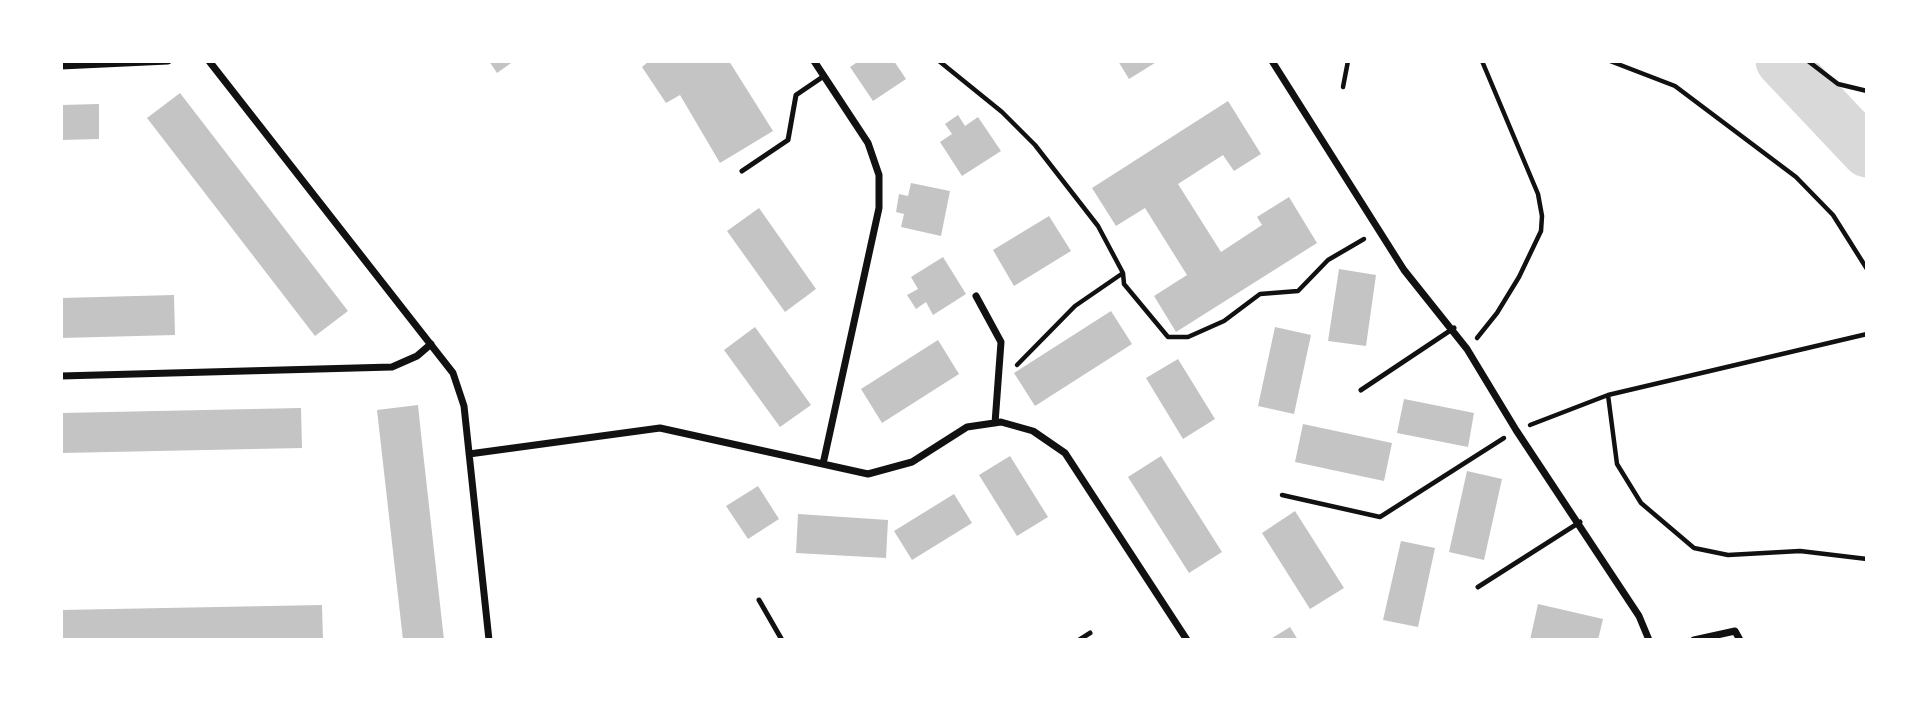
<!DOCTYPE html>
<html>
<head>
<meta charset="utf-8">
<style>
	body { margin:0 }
	#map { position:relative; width:1928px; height:701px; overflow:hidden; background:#fff; font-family:Overpass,sans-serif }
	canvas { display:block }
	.frame { position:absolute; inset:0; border:63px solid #fff; pointer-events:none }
</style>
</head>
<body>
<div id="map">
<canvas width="1928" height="701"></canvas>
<div class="frame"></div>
</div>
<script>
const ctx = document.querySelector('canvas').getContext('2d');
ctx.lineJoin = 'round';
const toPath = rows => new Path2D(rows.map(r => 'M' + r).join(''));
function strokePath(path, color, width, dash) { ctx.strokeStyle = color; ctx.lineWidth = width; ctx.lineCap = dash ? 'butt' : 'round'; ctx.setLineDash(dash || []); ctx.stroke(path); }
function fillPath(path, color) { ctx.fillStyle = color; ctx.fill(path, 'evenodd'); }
strokePath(toPath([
	[1781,61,1867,152]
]), '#d9d9d9', 51);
fillPath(toPath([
	[489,61,514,61,497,73],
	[649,61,729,61,773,131,720,163,680,95,666,103,642,67],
	[859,61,894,61,906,79,873,101,850,67],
	[1118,61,1158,61,1129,79],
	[180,93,348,311,315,336,147,118],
	[1228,101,1261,154,1234,171,1223,155,1178,184,1221,252,1262,225,1257,217,1289,197,1317,243,1176,332,1154,296,1187,275,1145,208,1116,226,1092,188],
	[99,104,99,139,61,140,61,105],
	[958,115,965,126,978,117,1001,151,962,176,940,142,952,134,945,124],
	[911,183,950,191,941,236,901,227,904,214,896,212,899,194,908,196],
	[759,208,816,289,785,312,727,231],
	[1049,216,1071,251,1014,286,993,250],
	[943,257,966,294,933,315,926,302,916,309,907,295,918,289,911,277],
	[1339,269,1376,275,1366,346,1328,341],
	[174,295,175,335,61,338,61,298],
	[1111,311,1132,344,1035,406,1014,373],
	[755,327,811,405,780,427,724,350],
	[1275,327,1311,335,1294,414,1258,406],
	[938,340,959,374,882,423,861,389],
	[1178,359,1215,419,1183,439,1146,378],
	[1404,399,1474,413,1468,447,1397,433],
	[418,405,421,434,444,640,403,640,377,410],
	[301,408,302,448,61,453,61,413],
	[1303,424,1392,443,1384,481,1295,462],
	[1010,456,1048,517,1017,536,979,475],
	[1161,456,1222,552,1189,573,1128,477],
	[1467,471,1502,479,1484,560,1449,552],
	[758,486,779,519,748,539,726,506],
	[954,494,972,523,912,560,894,531],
	[1295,511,1344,588,1310,609,1262,533],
	[798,514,888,520,886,558,796,553],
	[1401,541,1435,548,1418,627,1383,620],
	[1538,604,1603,619,1598,640,1530,640],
	[322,605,323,640,61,640,61,610],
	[1290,627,1298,640,1269,640]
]), '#c4c4c4');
strokePath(toPath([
	[939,61,1002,112,1035,145,1098,226,1123,273,1075,306,1017,365],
	[1610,61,1675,86,1796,177,1833,215,1867,269],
	[1808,61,1838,84,1867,91],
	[1343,87,1348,61],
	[1123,273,1124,284,1168,337,1188,337,1224,321,1260,294,1298,291,1328,260,1364,239],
	[1477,338,1497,313,1519,277,1541,231,1542,216,1538,194,1482,61],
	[1608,395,1617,464,1641,503,1694,548,1728,555,1800,551,1867,559],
	[1530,425,1608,395,1867,334],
	[1282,495,1380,517,1504,438]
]), '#111', 4.5);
strokePath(toPath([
	[742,171,788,140,796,95,824,76],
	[1361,390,1454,328],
	[1478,587,1580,522],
	[759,600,782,640],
	[1079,640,1090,633]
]), '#111', 5);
strokePath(toPath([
	[209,61,453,373,464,406,489,640],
	[814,61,868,143,879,175,879,208,823,464],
	[1272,61,1404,270,1467,349,1516,430,1639,616,1649,640],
	[61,66,168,61],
	[976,296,1001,342,995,423],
	[61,376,392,367,417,356,431,344],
	[469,454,660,428,868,474,912,462,967,427,1001,422,1033,431,1065,453,1187,640],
	[1694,640,1735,631,1740,640]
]), '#111', 7);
</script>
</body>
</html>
